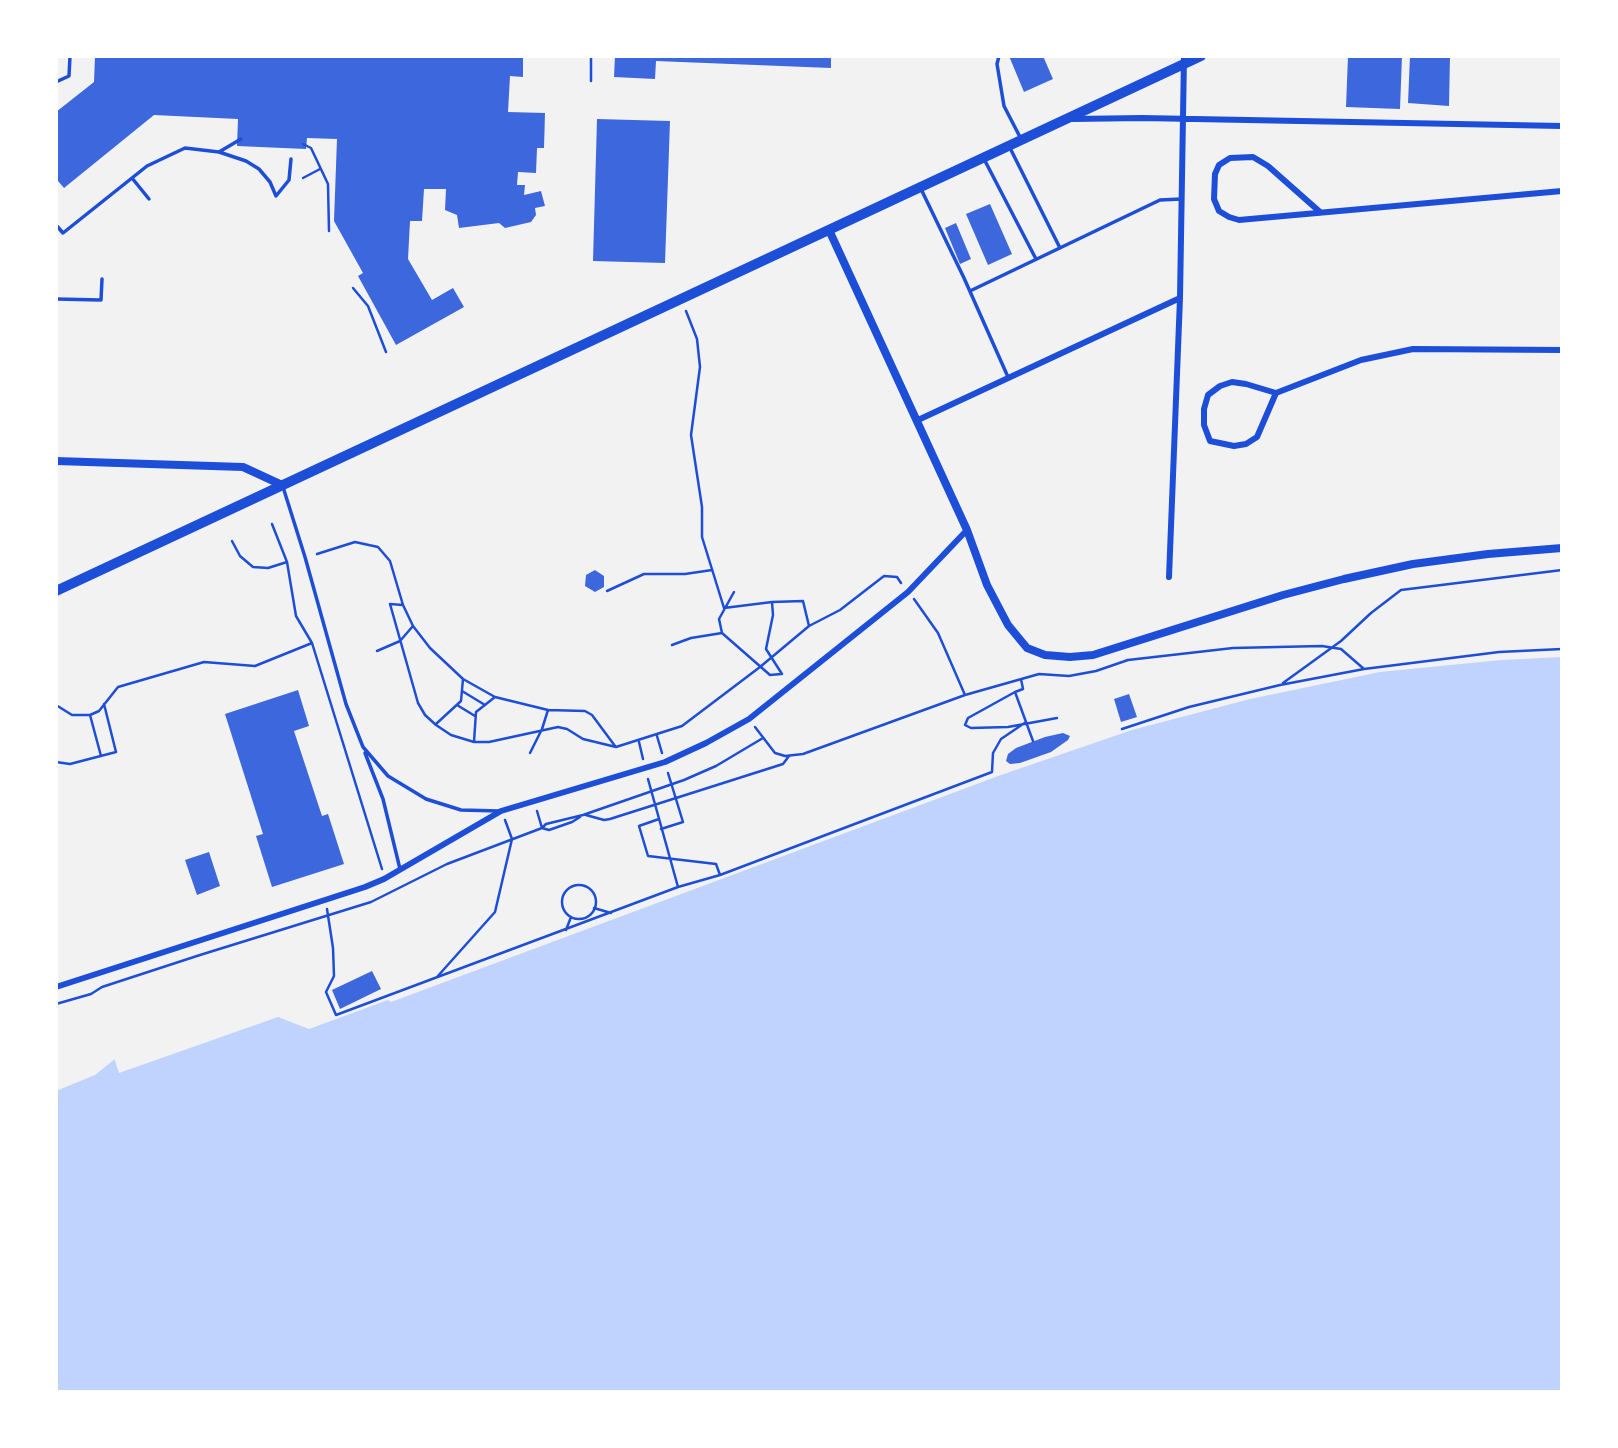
<!DOCTYPE html>
<html>
<head>
<meta charset="utf-8">
<style>
	body { margin:0 }
	#map { position:relative; width:1618px; height:1448px; overflow:hidden; background:#f2f2f2; font-family:"DejaVu Sans",sans-serif }
	canvas { display:block }
	.frame { position:absolute; inset:0; border:58px solid #fff; pointer-events:none }
</style>
</head>
<body>
<div id="map">
<canvas width="1618" height="1448"></canvas>
<div class="frame"></div>
</div>
<script>
const ctx = document.querySelector('canvas').getContext('2d');
ctx.lineJoin = 'round';
function fillPath(path, color) { ctx.fillStyle = color; ctx.fill(path, 'evenodd'); }
const toPath = rows => new Path2D(rows.map(r => 'M' + r).join(''));
function strokePath(path, color, width, dash) { ctx.strokeStyle = color; ctx.lineWidth = width; ctx.lineCap = dash ? 'butt' : 'round'; ctx.setLineDash(dash || []); ctx.stroke(path); }
fillPath(toPath([
	[1562,657,1562,1392,56,1392,56,1077,113,1055,119,1073,278,1017,309,1029,388,1000,391,1002,1001,775,1132,730,1250,699,1380,672,1501,660]
]), '#bfd3fe');
fillPath(toPath([
	[108,1055,113,1055,115,1059,95,1075,56,1091,56,1074]
]), '#f2f2f2');
fillPath(toPath([
	[95,56,523,56,523,77,510,76,508,112,545,113,544,148,537,148,536,173,518,172,517,185,525,185,524,195,541,191,545,206,535,208,536,215,531,222,505,228,499,223,459,228,457,215,445,210,446,189,424,189,422,221,410,221,408,259,432,300,453,288,464,307,396,345,358,276,363,273,334,221,337,139,307,138,306,149,237,146,238,119,154,115,64,188,58,181,56,182,56,112,94,82],
	[615,56,831,56,831,68,656,61,655,79,614,77],
	[1009,56,1043,56,1053,79,1024,92],
	[1348,56,1402,56,1400,109,1346,107],
	[1410,56,1450,56,1449,106,1408,103],
	[597,119,670,121,665,263,593,261],
	[990,204,1012,254,988,265,966,214],
	[956,223,971,259,960,264,945,228],
	[595,570,604,576,604,587,595,592,585,586,586,575],
	[298,690,309,726,294,731,322,816,328,814,344,864,272,887,256,836,263,834,225,714],
	[1129,694,1137,717,1121,722,1114,699],
	[1063,733,1070,736,1068,740,1051,752,1020,763,1010,764,1006,761,1008,754,1016,748,1045,737],
	[209,852,220,886,197,895,185,860],
	[372,971,381,989,340,1009,332,990]
]), '#3d67dc');
strokePath(toPath([
	[591,56,591,81],
	[303,144,311,148,328,184,329,231],
	[303,178,320,169],
	[353,288,368,306,386,352],
	[686,311,697,339,700,367,691,435,702,507,702,537,724,608,772,602,773,615,766,649,782,674],
	[272,524,287,562,296,616,312,643,382,869],
	[232,541,240,556,253,567,268,568,287,562],
	[317,554,355,542,378,547,390,561,403,605,413,626,430,648,463,679,495,697,548,710,585,711,592,715,615,746],
	[607,591,644,574,685,574,712,570],
	[734,592,719,619,722,633,770,675,781,674],
	[914,599,938,633,965,695],
	[772,602,803,601,809,626],
	[403,605,390,604,418,703,425,715,436,725,451,735,474,742,489,742,558,727,567,729,583,739,616,747,682,726,760,667,809,626,840,610,884,576,897,577,901,583],
	[672,645,691,638,722,633],
	[377,651,400,641,413,626],
	[1021,679,1023,689,1015,692,968,718,965,725,971,728,1008,727,1057,718],
	[1283,683,1341,641,1371,613,1401,590,1562,570],
	[462,691,485,705],
	[1015,692,1033,741],
	[56,705,72,715,90,715,99,711,118,687,204,662,255,666,312,643],
	[457,705,475,716],
	[90,715,101,756],
	[436,724,461,701,463,679],
	[755,727,775,753,785,756,803,754,965,695,1039,674,1069,676,1096,671,1128,660,1233,648,1322,646,1341,649,1364,669],
	[1122,729,1189,707,1280,685,1364,669,1499,652,1562,649],
	[657,736,662,753],
	[474,742,476,712,495,697],
	[639,742,643,759],
	[530,753,542,729,548,710],
	[56,762,70,764,116,752,104,704],
	[648,779,678,887],
	[537,811,542,828,549,830,572,822,580,817],
	[586,815,604,820,610,819,783,764,789,756],
	[659,819,639,826,648,856,716,864,720,875],
	[661,829,683,822,668,773],
	'562 902a17 17 0 1 1 34 0a17 17 0 1 1-34 0Z',
	[594,908,611,913],
	[327,909,333,948,334,976,326,992,336,1015,678,887,720,875,992,772,993,753,1001,739,1026,722],
	[566,930,571,917],
	[437,977,495,912,512,839,505,820],
	[56,1004,91,994,102,987,200,955,371,902,447,864,542,828,546,824,583,815,684,780,716,766,763,738]
]), '#1d4ed8', 2.5);
strokePath(toPath([
	[999,56,997,64,1004,106,1020,137],
	[56,82,69,76,70,56],
	[1009,146,1060,248],
	[219,152,241,139],
	[984,159,1036,259],
	[132,178,149,199],
	[921,189,964,278,1008,377],
	[276,196,289,180,291,159],
	[56,225,63,233,147,166,185,148,219,152,246,161,259,169,270,182,276,196],
	[970,291,1160,200,1181,199],
	[56,299,101,300,102,279],
	[283,487,305,557,346,704,363,747,388,776,426,799,461,810,499,811],
	[365,753,383,799,400,869]
]), '#1d4ed8', 3.5);
strokePath(toPath([
	[1073,119,1142,118,1562,126],
	[1320,212,1268,166,1253,157,1230,158,1219,165,1215,174,1214,199,1219,211,1229,217,1239,220,1562,191],
	[1276,393,1257,437,1246,444,1234,446,1210,441,1204,425,1204,409,1208,395,1220,386,1232,382,1246,384,1276,393,1361,360,1413,349,1562,350],
	[918,420,1180,298],
	[1169,577,1180,298,1184,56],
	[56,987,365,887,384,879,501,811,665,762,706,743,749,719,908,592,967,530]
]), '#1d4ed8', 6);
strokePath(toPath([
	[829,230,967,530,987,585,1008,625,1027,648,1045,655,1070,657,1093,655,1283,595,1344,579,1413,564,1488,554,1562,548],
	[56,461,243,467,282,485]
]), '#1d4ed8', 8);
strokePath(toPath([
	[56,591,1201,56]
]), '#1d4ed8', 10);
</script>
</body>
</html>
